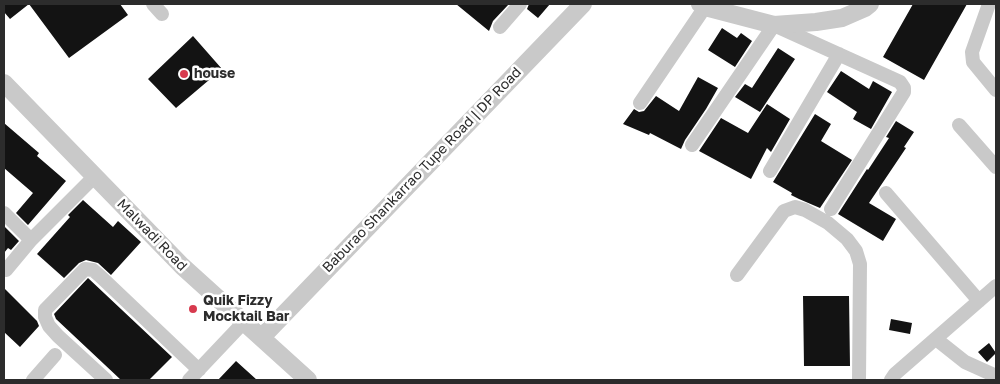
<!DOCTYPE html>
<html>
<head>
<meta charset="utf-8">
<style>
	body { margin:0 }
	#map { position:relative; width:1000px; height:384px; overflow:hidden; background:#fff; font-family:"Golos Text",sans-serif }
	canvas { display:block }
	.frame { position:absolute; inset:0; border:5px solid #2c2c2c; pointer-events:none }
</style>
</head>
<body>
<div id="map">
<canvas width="1000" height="384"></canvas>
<div class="frame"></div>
</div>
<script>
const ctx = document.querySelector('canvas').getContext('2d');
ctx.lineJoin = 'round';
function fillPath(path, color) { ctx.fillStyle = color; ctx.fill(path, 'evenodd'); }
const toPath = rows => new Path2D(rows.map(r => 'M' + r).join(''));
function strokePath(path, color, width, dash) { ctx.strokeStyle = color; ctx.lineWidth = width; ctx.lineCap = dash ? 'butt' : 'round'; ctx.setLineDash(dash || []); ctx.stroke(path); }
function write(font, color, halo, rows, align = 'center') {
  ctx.font = font + ' "Golos Text",sans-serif'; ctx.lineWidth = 5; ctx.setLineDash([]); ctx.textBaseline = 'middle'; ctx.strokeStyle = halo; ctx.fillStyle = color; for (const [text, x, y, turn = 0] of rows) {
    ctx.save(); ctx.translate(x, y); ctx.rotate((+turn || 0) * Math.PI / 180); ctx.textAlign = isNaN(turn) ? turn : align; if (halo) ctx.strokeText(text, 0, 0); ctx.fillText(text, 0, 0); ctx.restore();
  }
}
fillPath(toPath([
	[4,4,29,4,10,19,4,12],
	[29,4,120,4,128,15,69,58],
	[456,4,509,4,493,21,489,31],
	[529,4,550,4,538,18,527,9],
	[913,4,967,4,924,80,883,57],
	[722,28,737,38,741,33,752,41,735,67,708,50],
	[193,36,222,69,176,108,148,79],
	[778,48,795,59,760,112,735,97,745,84,752,88],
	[841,71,869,89,873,81,892,92,871,129,853,119,857,112,827,92],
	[698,77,718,88,706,109,685,140,681,149,650,133,649,135,623,124,634,109,639,112,644,111,656,96,679,111],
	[767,104,790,119,771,152,767,148,751,179,699,151,721,118,748,133],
	[815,114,831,124,821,141,852,160,820,208,799,199,791,195,792,193,773,182],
	[896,121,914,132,904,147,906,148,869,203,896,219,883,241,838,214,867,169,868,170,889,138,886,137],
	[4,123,39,153,37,156,66,181,28,225,16,213,33,193,4,168],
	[83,200,113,227,118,221,141,242,111,275,98,263,86,260,79,263,64,278,37,254,70,217,68,215],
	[4,226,19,241,11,250,8,248,4,253],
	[88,278,172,357,149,380,121,380,56,319,54,314],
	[4,288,37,321,39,326,20,347,4,332],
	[803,296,849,296,850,366,804,366],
	[891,319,912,323,910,334,889,330],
	[989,343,996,353,987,362,978,352],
	[236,361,257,380,218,380]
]), '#131313');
strokePath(toPath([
	[153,4,162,14],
	[989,4,972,52,973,62,996,90],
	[500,27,520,4],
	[640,103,705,7],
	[959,125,996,167],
	[692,145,774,25,900,82,904,88,904,92,831,209],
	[770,171,839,54],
	[886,193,979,301],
	[4,213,31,240],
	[6,270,31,240,95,176],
	[737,275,784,211,795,207,805,210,828,223,847,239,856,251,860,264,859,380],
	[936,339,965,362,996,376],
	[33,380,55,355],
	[106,380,58,336,49,326,45,317,45,310,85,269,93,270,100,276,199,370],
	[189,380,243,323],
	[891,380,895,374,996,286]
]), '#c9c9c9', 14);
strokePath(toPath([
	[700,4,705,7,774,25,816,22,842,18,865,8,870,4],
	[4,83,182,266,308,380],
	[262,337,583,4]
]), '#c9c9c9', 18);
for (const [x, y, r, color] of [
	[184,74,5,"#d73a4e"],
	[193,309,5,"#d73a4e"]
]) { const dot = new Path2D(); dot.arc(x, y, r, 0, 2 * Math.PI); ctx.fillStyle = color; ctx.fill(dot); strokePath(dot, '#fff', 2); }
write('bold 14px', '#2c2c2c', '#fff', [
	["house",194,74],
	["Quik Fizzy",203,301],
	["Mocktail Bar",203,317]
], 'left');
write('14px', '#2c2c2c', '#fff', [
	["Baburao Shankarrao Tupe Road | DP Road",422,170,-46],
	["Malwadi Road",152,235,46]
]);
</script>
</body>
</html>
